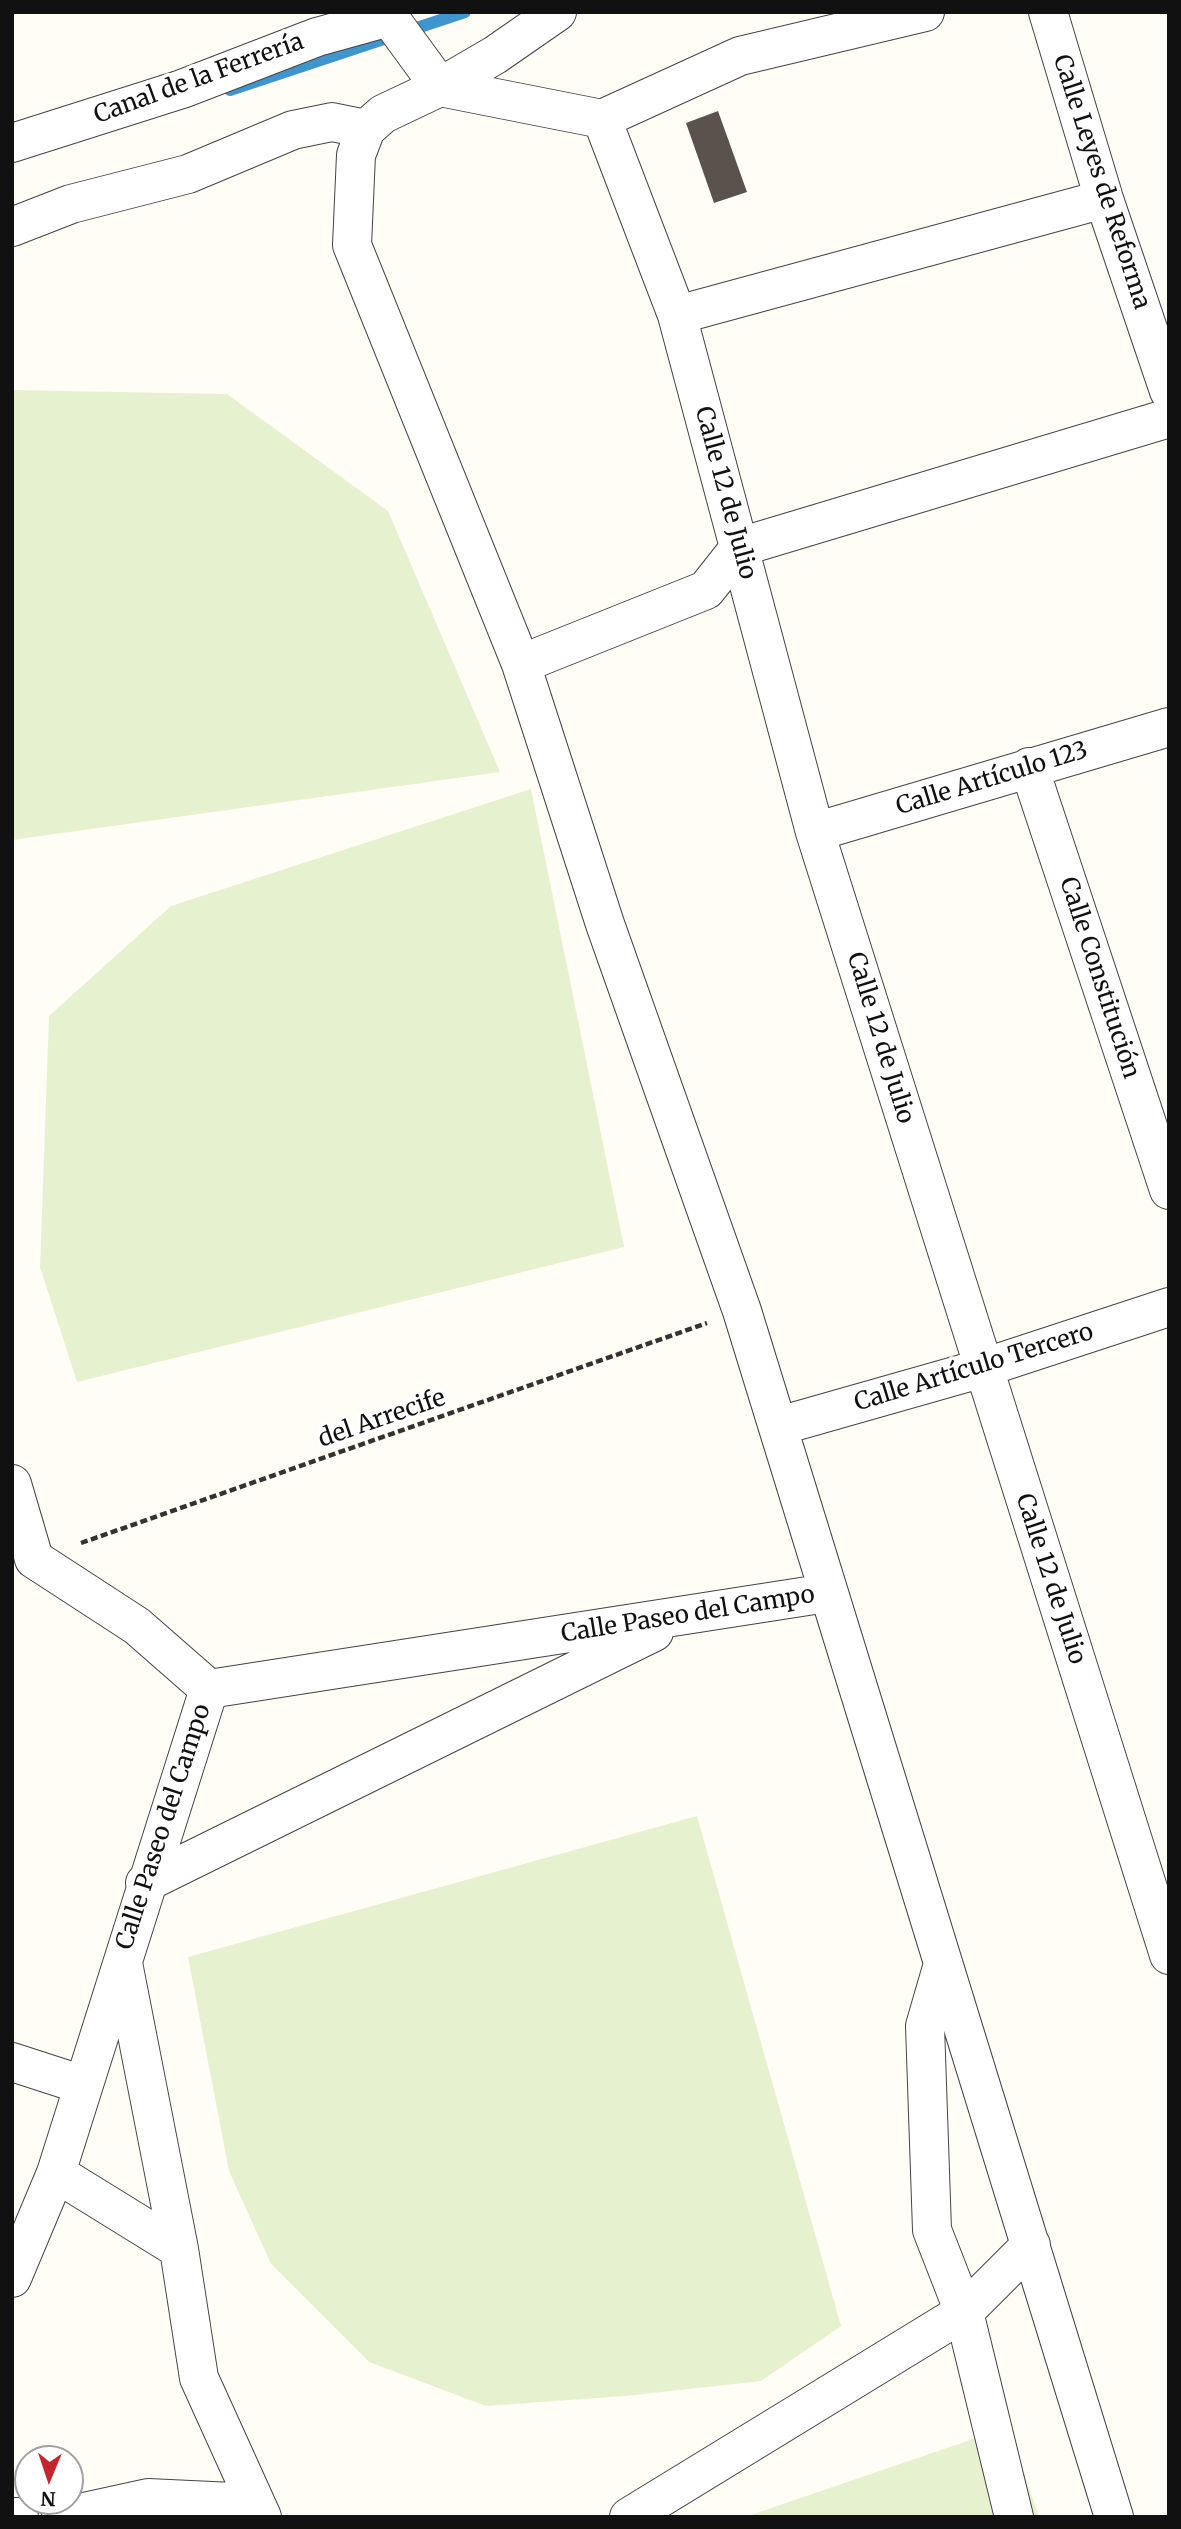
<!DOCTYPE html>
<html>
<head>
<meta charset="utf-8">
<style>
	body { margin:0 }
	#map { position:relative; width:1181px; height:2529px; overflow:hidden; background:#fffdf5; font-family:Merriweather,serif }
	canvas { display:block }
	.frame { position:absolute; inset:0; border:14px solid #111; pointer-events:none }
	.north { position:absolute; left:14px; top:2445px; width:70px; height:70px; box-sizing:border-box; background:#fff; border:2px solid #a0a0a0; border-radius:50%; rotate:182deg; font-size:19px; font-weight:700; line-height:28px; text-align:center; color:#111 }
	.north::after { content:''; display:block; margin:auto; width:24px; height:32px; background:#c4262e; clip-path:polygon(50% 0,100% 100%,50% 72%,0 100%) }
</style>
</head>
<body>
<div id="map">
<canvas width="1181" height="2529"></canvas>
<div class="frame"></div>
<div class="north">N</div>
</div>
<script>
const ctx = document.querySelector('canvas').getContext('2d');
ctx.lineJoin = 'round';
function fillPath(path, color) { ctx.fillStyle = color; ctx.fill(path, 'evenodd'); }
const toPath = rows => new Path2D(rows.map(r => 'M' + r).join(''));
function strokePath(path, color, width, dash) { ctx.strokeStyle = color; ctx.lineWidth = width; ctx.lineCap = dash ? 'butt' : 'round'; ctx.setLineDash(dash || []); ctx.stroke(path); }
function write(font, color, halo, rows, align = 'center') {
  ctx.font = font + ' Merriweather,serif'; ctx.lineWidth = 7; ctx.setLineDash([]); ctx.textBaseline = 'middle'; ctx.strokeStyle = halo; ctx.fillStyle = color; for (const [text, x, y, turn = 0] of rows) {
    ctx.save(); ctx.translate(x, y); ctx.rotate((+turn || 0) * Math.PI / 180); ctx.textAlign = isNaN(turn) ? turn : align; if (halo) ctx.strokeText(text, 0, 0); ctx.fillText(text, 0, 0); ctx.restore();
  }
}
fillPath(toPath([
	[12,390,227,394,388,511,500,772,12,840],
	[531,789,624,1247,77,1382,40,1267,49,1016,171,906],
	[697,1816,841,2326,761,2381,625,2396,486,2406,369,2362,271,2264,229,2171,188,1957],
	[1008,2427,1039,2517,745,2517]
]), '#e6f2cf');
strokePath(toPath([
	[230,90,465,12]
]), '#3f96cf', 12);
fillPath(toPath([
	[718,111,747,192,714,203,686,123]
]), '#5a524d');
const minor = toPath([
	[557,12,495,55,440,87,383,114,366,129,356,155,352,245,521,664,605,924,742,1311,1114,2517],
	[1048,12,1104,199,1169,391],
	[602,119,677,315,815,832,1169,1955],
	[12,143,182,89,317,37,389,17,440,87,602,119,740,56,925,12],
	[12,227,71,204,188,174,293,130,332,122,366,129],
	[677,315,1104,199],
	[521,664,706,590,740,547,1169,418],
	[1029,767,1169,1190],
	[815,832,1169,727],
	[779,1426,983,1368,1169,1307],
	[12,1484,34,1559,137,1626,209,1689],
	[209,1689,827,1593],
	[145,1883,654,1632],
	[123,1963,179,2249,199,2378,262,2517],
	[943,1964,925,2026,932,2230,964,2312,1014,2517],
	[12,2062,83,2085],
	[56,2173,179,2249],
	[12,2278,56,2173,209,1689],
	[12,2517,19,2517],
	[61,2517,148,2498,254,2503],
	[629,2517,964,2312,1031,2245]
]);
strokePath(minor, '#444', 40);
strokePath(toPath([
	[81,1543,707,1323]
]), '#333', 4.5, [7, 3.5]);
strokePath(minor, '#fff', 38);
write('24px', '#111', '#fff', [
	["Canal de la Ferrería",199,79,-20],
	["Calle Leyes de Reforma",1101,182,72],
	["Calle 12 de Julio",725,493,75],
	["Calle Artículo 123",992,779,-17],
	["Calle Constitución",1099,978,72],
	["Calle 12 de Julio",880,1038,73],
	["Calle Artículo Tercero",974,1368,-17],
	["del Arrecife",382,1419,-19],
	["Calle 12 de Julio",1050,1579,72],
	["Calle Paseo del Campo",688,1615,-9],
	["Calle Paseo del Campo",164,1827,-72]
]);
</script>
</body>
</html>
